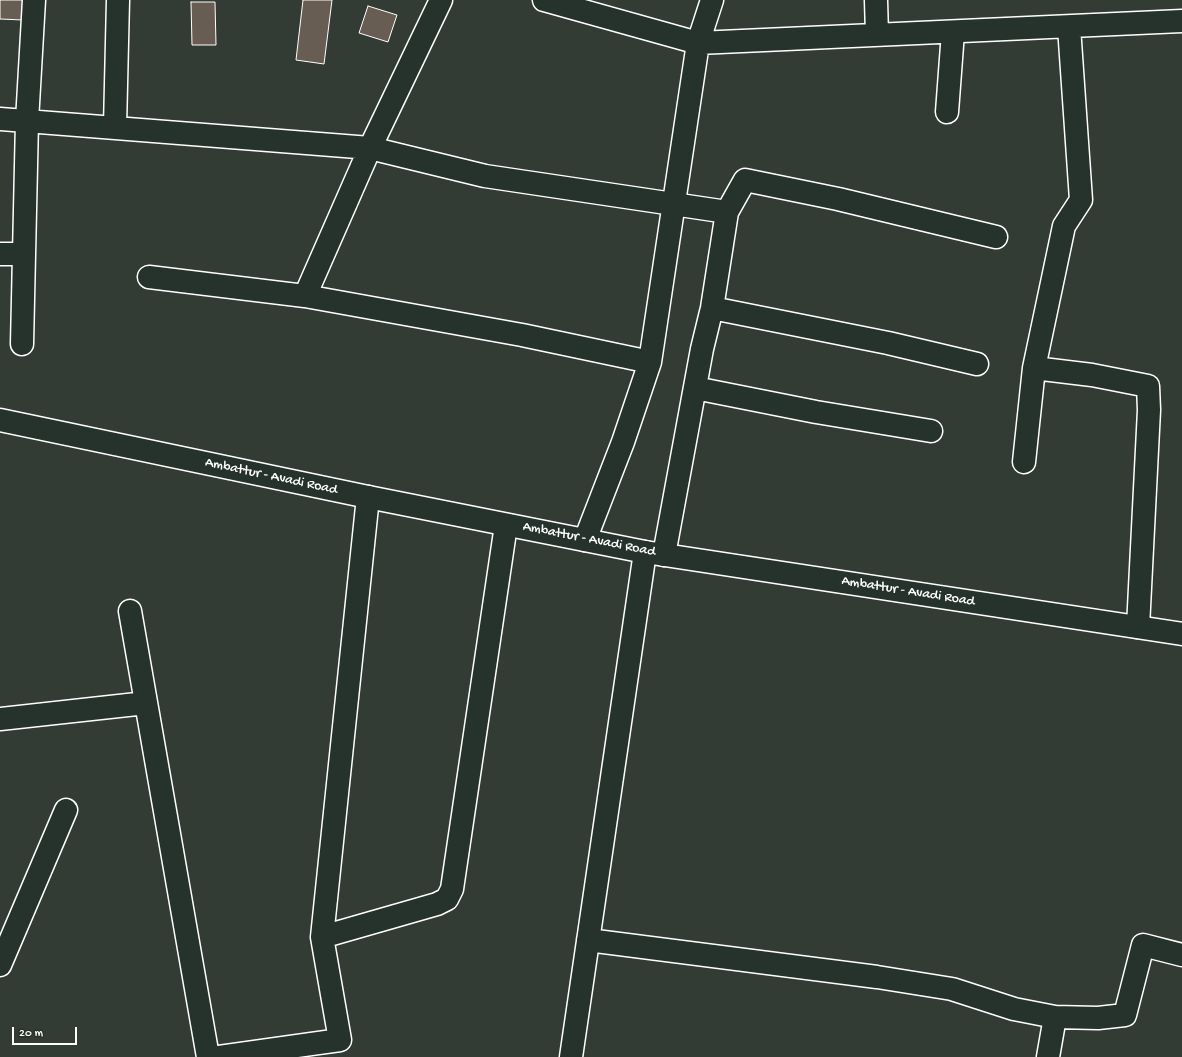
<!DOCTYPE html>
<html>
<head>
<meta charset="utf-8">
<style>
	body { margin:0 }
	#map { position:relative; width:1182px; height:1057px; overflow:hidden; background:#333b35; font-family:"Gochi Hand",sans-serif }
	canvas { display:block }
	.scale { position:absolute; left:12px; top:1027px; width:65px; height:18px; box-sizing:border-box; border:2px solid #fff; border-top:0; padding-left:5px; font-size:12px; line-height:14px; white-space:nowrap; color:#fff; -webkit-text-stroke:3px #26332d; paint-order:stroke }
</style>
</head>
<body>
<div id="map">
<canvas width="1182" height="1057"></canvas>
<div class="scale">20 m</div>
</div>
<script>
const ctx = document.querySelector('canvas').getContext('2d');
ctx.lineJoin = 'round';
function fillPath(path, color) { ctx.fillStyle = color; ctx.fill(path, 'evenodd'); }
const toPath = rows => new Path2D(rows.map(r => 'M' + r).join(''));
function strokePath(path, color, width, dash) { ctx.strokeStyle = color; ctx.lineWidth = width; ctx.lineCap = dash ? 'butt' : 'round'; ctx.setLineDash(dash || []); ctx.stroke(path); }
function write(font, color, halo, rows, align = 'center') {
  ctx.font = font + ' "Gochi Hand",sans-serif'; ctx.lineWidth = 3; ctx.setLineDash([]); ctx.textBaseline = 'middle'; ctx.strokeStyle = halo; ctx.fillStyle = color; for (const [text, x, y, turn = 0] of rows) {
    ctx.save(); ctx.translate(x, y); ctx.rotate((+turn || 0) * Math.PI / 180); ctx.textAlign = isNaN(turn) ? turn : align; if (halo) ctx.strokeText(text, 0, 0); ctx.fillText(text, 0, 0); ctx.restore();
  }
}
const building = toPath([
	[0,0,24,0,23,20,0,19,0,0],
	[303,0,332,0,324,64,296,60,303,0],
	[191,2,215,2,216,45,192,45,191,2],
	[368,6,397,15,388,42,359,33,368,6]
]);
fillPath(building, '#685d53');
strokePath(building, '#fff', 1);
const street = toPath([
	[441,0,370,148,305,296,522,335,650,362],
	[544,0,698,43,712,0],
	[876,0,877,35],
	[1069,27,1081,200,1064,226,1034,368,1092,375,1148,386,1149,410,1138,627],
	[947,112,953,32],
	[0,119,370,148,485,176,727,212],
	[115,127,118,0],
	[0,254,24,254],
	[149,277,305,296],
	[712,308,888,343,977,364],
	[22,344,27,121,34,0],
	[695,388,816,412,931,431],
	[1024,462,1034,368],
	[585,540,623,442,650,362,698,43,1182,21],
	[664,555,702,349,712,308,727,212,745,180,838,199,996,237],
	[130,611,208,1057],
	[0,719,146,703],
	[322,937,368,497],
	[588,940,877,977,952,989,1014,1009,1055,1017,1098,1018,1125,1015,1143,945,1182,955],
	[0,965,66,810],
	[219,1057,340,1040,322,937,437,904,447,899,452,889,506,525],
	[571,1057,645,552],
	[1048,1057,1055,1017]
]);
const secondary = toPath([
	[0,420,368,497,645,552,1182,634]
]);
strokePath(street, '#fff', 25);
strokePath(secondary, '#fff', 25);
strokePath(street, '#26332d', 22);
strokePath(secondary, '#26332d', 22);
write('14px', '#fff', '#26332d', [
	["Ambattur - Avadi Road",271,477,12],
	["Ambattur - Avadi Road",589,540,11],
	["Ambattur - Avadi Road",908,592,9]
]);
</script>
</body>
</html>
